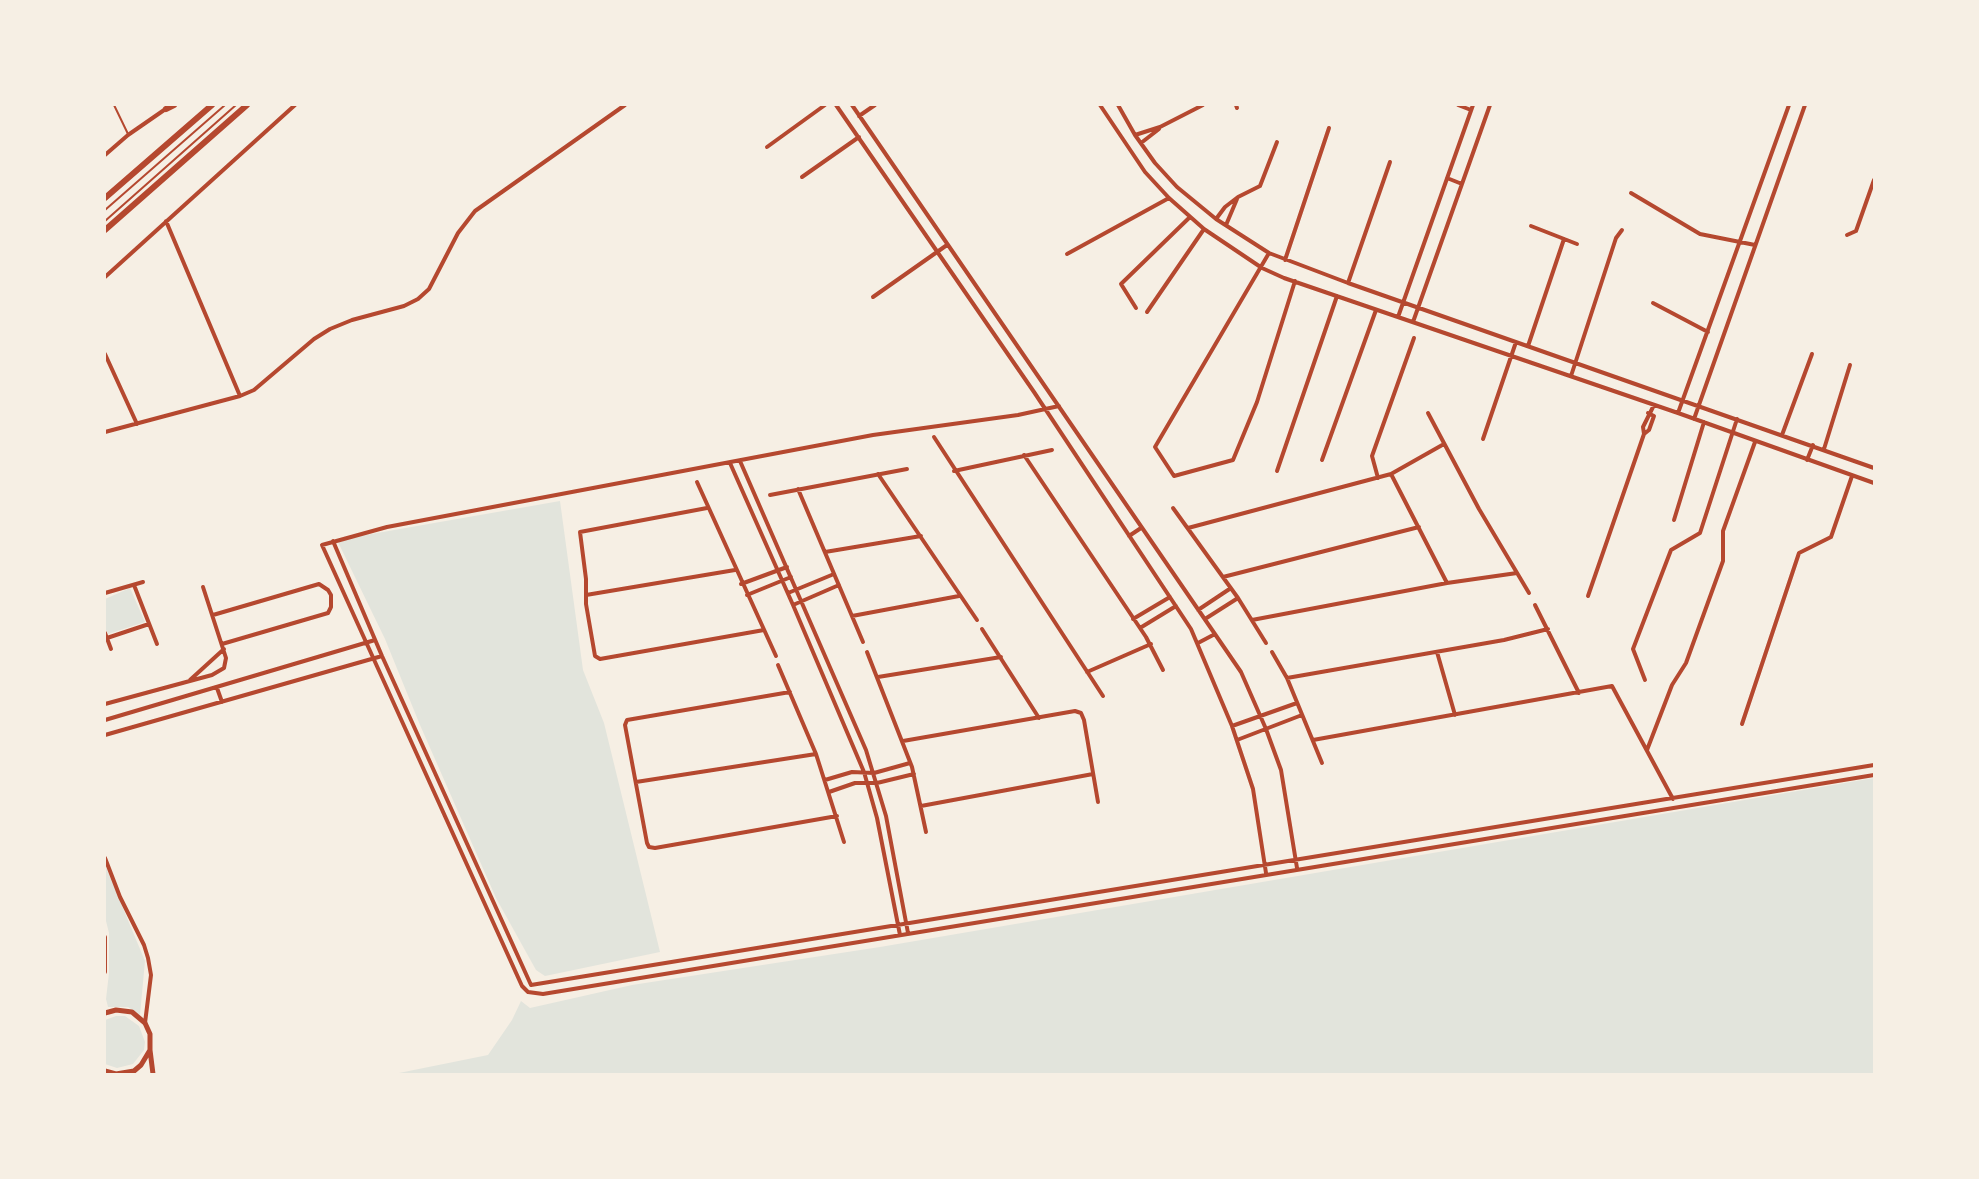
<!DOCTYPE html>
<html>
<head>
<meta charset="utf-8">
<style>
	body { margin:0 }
	#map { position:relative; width:1979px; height:1179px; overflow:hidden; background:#f6efe4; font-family:Raleway,sans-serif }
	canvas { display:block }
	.frame { position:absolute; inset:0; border:106px solid #f6efe4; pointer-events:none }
</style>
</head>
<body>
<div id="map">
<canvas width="1979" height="1179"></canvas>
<div class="frame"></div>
</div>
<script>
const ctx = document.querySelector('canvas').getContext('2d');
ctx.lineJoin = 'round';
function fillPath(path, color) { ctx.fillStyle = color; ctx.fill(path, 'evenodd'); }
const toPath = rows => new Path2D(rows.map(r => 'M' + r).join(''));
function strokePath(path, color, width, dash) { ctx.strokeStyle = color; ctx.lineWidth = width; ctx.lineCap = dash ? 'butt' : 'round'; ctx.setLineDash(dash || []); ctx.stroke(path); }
fillPath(toPath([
	[560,501,583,670,604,723,660,952,545,976,536,970,496,898,420,725,385,639,337,540],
	[130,588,145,622,108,634,105,628,105,599],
	[1874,778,1874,1074,394,1074,488,1055,512,1020,521,1001,530,1008,632,985,880,947],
	[105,865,145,961,140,1015,128,1007,108,1007,106,999,109,973,109,933,105,917],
	[116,1016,125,1016,139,1026,145,1042,144,1050,133,1064,117,1068,105,1064,105,1020]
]), '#e2e4dc');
strokePath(toPath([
	[114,105,128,134],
	[105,210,225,105],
	[105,221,236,105]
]), '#b5482f', 2);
strokePath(toPath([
	[836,105,1034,392,1191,629,1232,726,1253,789,1266,873],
	[852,105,1241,672,1266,729,1281,770,1297,868],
	[1100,105,1145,172,1169,198,1204,229,1262,268,1284,278,1678,413,1874,483],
	[1118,105,1135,135,1155,163,1177,187,1216,219,1269,253,1348,283,1874,468],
	[1236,105,1237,108],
	[1458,105,1471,110],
	[859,116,875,105],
	[1135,135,1160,127,1203,105],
	[1141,143,1159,129],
	[767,147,825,105],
	[105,155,128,135,167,108],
	[802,177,859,137],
	[1447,178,1462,184],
	[1631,193,1700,234,1755,245],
	[1216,219,1225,207,1238,197,1260,186,1277,142],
	[166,221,240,396],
	[1226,225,1237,199],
	[1531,226,1577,244],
	[1847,235,1856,231,1874,180],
	[1269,253,1155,447,1174,476,1233,460,1257,402,1295,281],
	[1067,254,1169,198],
	[1285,260,1329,128],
	[105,277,295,105],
	[1348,283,1390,162],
	[873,297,947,245],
	[1653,303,1708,332],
	[1136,308,1121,284,1190,217],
	[1147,312,1204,229],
	[1398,317,1473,105],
	[1413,322,1490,105],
	[1528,346,1564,239],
	[105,354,137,424],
	[1571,376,1616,238,1622,230],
	[1428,413,1479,509,1529,593],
	[1678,413,1789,105],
	[1694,419,1805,105],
	[105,432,240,396,254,390,314,339,330,329,352,320,404,306,418,299,429,289,458,233,475,211,625,105],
	[1644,434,1649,430,1654,416,1648,413],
	[1782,435,1812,354],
	[934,437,1103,696],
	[1483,439,1516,342],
	[1824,449,1850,365],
	[1024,455,1146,637,1163,670],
	[1322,460,1376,310],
	[1807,460,1813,445],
	[740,461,866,750,886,816,908,933],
	[730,463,793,605,864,772,877,818,900,935],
	[954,471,1052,450],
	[1277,471,1337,296],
	[878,474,977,620],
	[1391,474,1447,583],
	[1378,478,1372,456,1414,338],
	[697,482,776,656],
	[798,489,863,642],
	[770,495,907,469],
	[707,508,580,532,586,579,586,604,595,656,600,659,764,630],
	[1173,508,1238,598,1266,643],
	[1674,520,1704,422],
	[1188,528,1391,474,1444,444],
	[1129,536,1141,528],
	[333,541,382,656,531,985],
	[825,552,921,536],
	[1223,577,1419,527],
	[741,584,787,567],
	[134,585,157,644],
	[105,593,143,582],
	[788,593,834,574],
	[586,595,735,570],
	[747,595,791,577],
	[1588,596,1644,434,1643,427,1654,405],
	[793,605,839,585],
	[1535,605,1579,693],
	[1198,610,1231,588],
	[213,615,319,584,328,590,331,595,331,607,328,613,222,644],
	[852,616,959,596],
	[1133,619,1170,597],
	[1205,619,1238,598],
	[1252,620,1447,583,1517,573],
	[1140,628,1176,606],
	[982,629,1039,718],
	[105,633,111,649],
	[107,638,149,624],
	[1198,643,1215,634],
	[867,652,912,767,926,832],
	[1272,652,1287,678,1322,763],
	[1437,652,1455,715],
	[778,665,816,754,844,842],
	[1087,672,1151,644],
	[878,677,1001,657],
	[1287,678,1504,640,1548,629],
	[190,680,224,649],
	[1645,680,1633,649,1671,550,1700,533,1737,419],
	[217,688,222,702],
	[790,692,627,720,625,725,647,843,649,847,655,848,837,816],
	[105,704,212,675,224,668,226,658,203,587],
	[105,720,375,640],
	[1742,724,1799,553,1831,537,1852,476],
	[1232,726,1297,703],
	[105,735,382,656],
	[1237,740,1302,715],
	[1313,740,1612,686,1673,799],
	[903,741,1075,711,1081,713,1084,720,1098,802],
	[1647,750,1672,685,1686,663,1723,561,1723,531,1755,442],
	[825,780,852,772,874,773,910,763],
	[636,782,816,754],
	[829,792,855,783,877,783,914,774],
	[921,806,1093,774],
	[105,858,120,897,144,945,148,958,151,975,145,1023],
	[105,937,105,972],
	[531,985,1874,765],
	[528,992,543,994,1874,775],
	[528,992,522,986,322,545,387,527,873,435,1018,415,1059,406]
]), '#b5482f', 4);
strokePath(toPath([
	[105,1013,116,1010,132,1012,145,1023,150,1034,150,1050,141,1065,134,1071,116,1074],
	[150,1050,153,1074],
	[105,1071,116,1074]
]), '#b5482f', 5);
strokePath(toPath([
	[166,109,174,105],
	[105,198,212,105],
	[105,230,247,105]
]), '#b5482f', 6);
</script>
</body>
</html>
